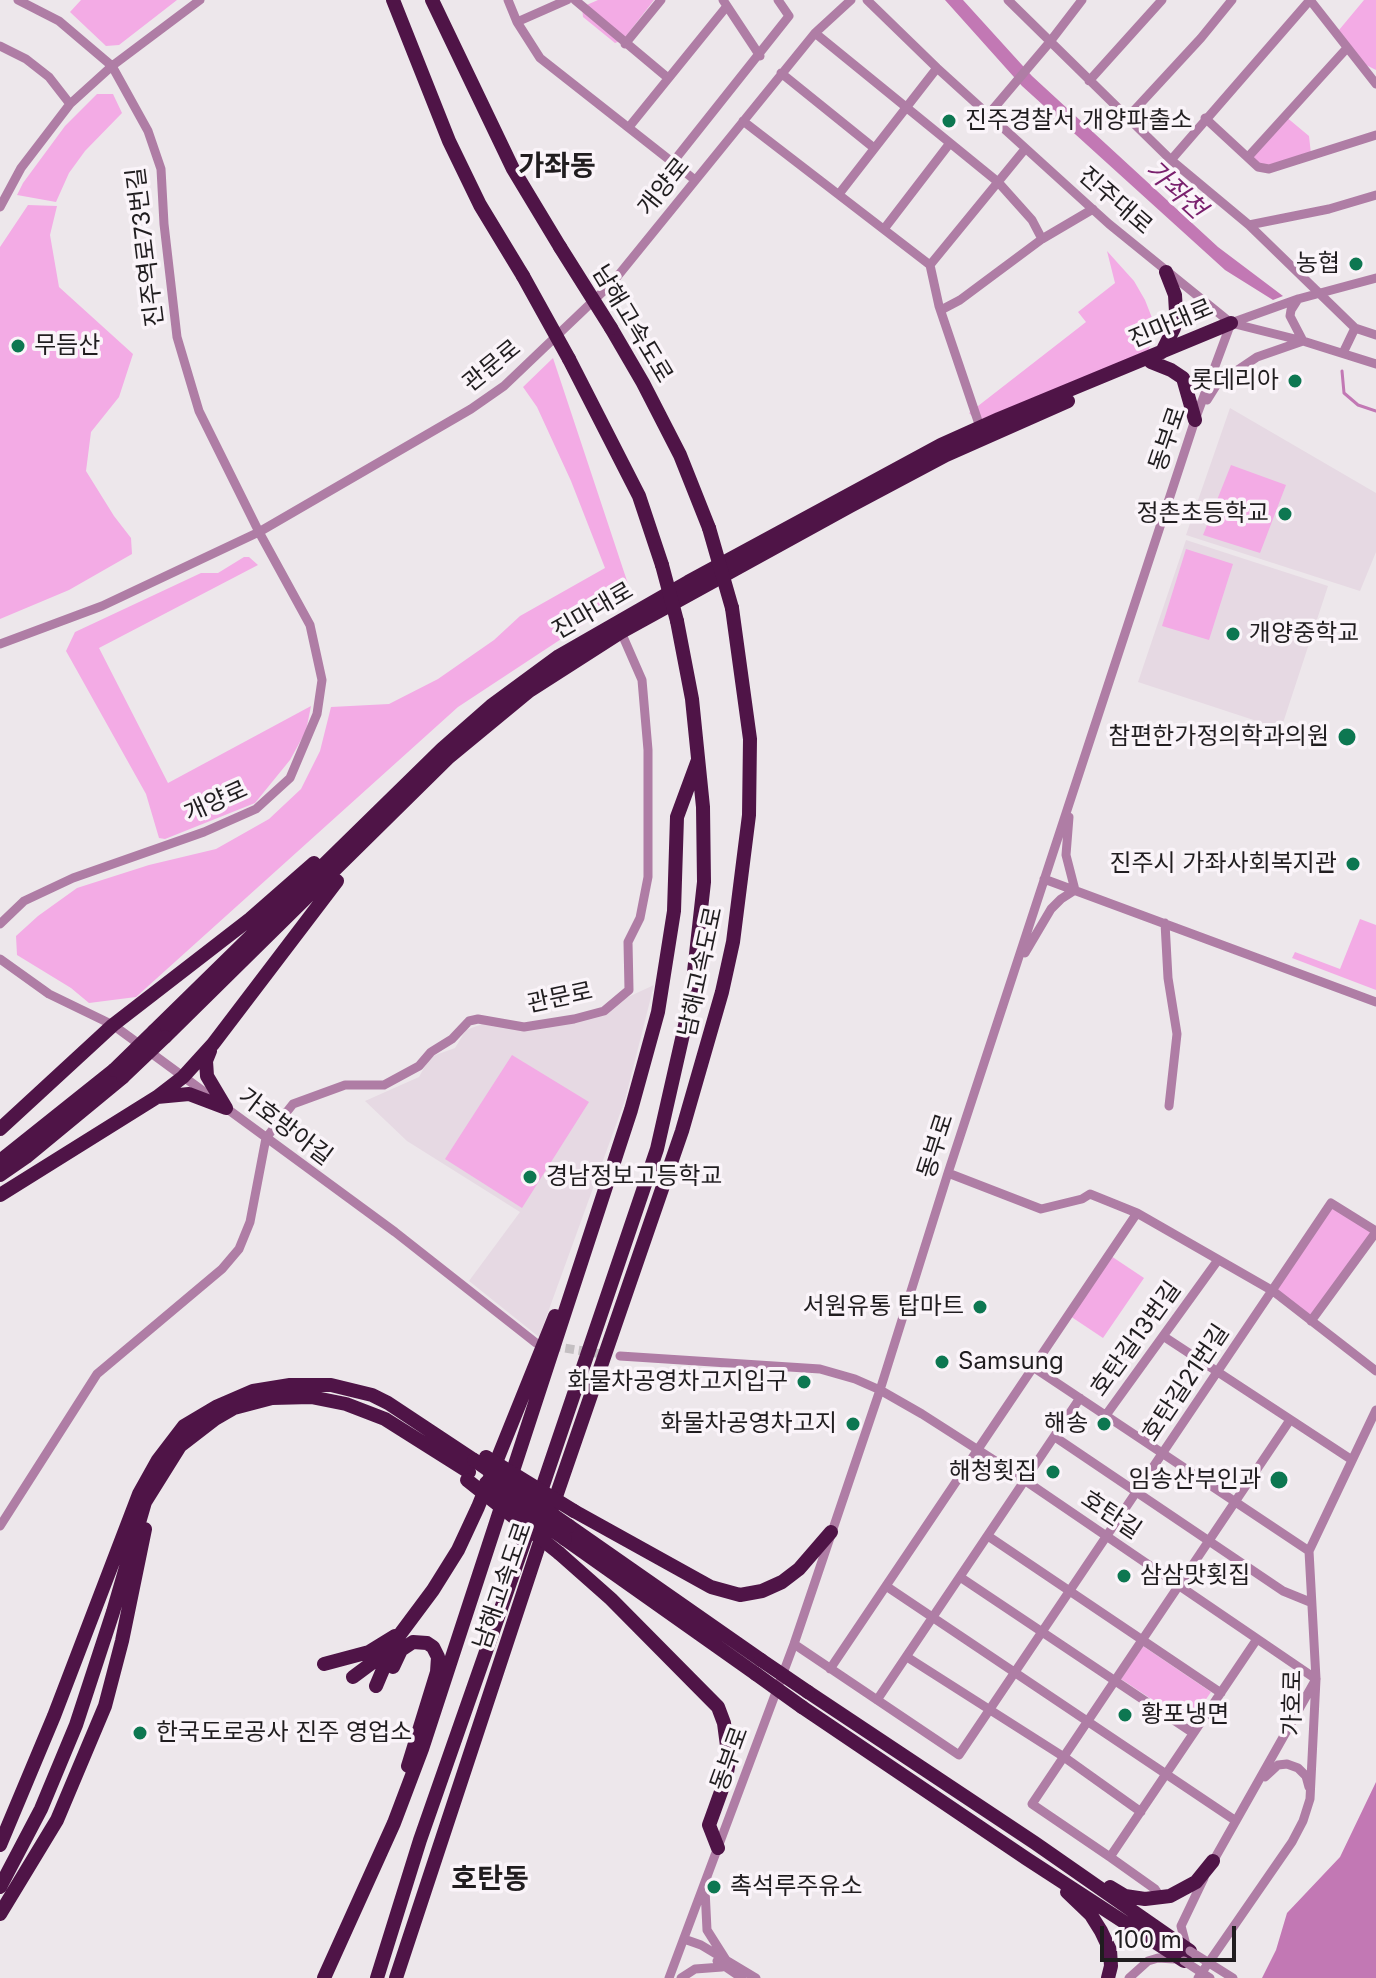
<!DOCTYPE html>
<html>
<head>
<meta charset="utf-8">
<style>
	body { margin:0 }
	#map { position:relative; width:1376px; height:1978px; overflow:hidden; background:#ede7eb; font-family:Inter,sans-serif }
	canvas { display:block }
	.scale { position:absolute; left:1100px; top:1926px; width:136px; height:36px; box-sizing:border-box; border:4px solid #201d1f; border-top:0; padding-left:10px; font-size:24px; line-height:28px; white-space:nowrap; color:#201d1f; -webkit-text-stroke:6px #faf4f9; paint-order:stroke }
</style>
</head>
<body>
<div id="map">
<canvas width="1376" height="1978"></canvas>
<div class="scale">100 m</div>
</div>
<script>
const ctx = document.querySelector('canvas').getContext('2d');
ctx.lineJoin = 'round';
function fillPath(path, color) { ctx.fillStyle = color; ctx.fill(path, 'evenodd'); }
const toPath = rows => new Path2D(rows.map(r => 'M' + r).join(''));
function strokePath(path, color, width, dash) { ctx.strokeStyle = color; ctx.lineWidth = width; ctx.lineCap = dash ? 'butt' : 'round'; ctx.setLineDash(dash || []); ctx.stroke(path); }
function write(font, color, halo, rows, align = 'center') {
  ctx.font = font + ' Inter,"Noto Sans KR",sans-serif'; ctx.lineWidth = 7; ctx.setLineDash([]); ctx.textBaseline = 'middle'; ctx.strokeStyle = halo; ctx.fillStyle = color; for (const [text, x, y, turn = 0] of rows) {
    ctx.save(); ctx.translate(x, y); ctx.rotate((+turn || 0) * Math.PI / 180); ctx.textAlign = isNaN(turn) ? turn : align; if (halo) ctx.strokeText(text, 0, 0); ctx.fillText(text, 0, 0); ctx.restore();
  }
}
fillPath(toPath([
	[1230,408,1376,493,1376,552,1360,591,1186,535],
	[1186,540,1328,586,1281,729,1138,682],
	[654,985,625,1100,539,1337,469,1281,520,1212,407,1141,365,1101,419,1077,430,1057,455,1048,466,1030,485,1023,572,1023]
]), '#e6d9e3');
fillPath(toPath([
	[81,0,177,0,119,45,106,46,70,12],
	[598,0,654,0,623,40,615,43,583,17,582,7],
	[1364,0,1376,0,1376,70,1356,60,1339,30],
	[97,94,113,94,122,113,85,151,69,173,56,202,17,195,23,183,65,126],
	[1285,116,1309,136,1311,154,1275,165,1258,164,1251,155],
	[28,205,57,206,50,235,59,287,133,354,119,397,91,432,86,471,114,516,131,538,132,554,69,590,0,619,0,247],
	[1107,251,1134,281,1145,300,1154,323,1154,338,1148,351,977,421,969,413,1086,322,1078,312,1115,283],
	[553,358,631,593,458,707,136,997,89,1003,71,988,17,955,16,936,38,916,77,888,149,865,216,849,269,819,301,789,320,751,331,707,389,704,438,679,494,640,520,616,605,568,571,481,537,407,523,387],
	[1231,465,1286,485,1260,553,1203,535],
	[1186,549,1233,564,1209,640,1162,626],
	[244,557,249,557,258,565,99,648,168,783,311,706,306,731,290,760,255,803,165,839,159,838,146,794,66,651,75,632,201,573,218,573],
	[1360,919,1376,925,1376,990,1292,958,1295,952,1340,969],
	[512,1055,589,1102,522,1208,445,1159],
	[1330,1206,1374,1233,1311,1318,1275,1290],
	[1111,1256,1144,1278,1103,1338,1070,1316],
	[1143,1646,1211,1692,1189,1724,1121,1679]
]), '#f3abe5');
fillPath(toPath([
	[945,0,963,0,1032,76,1218,247,1283,296,1273,300,1225,270,1022,86],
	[1376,1782,1376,1978,1262,1978,1276,1950,1287,1913,1340,1857]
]), '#c278b4');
strokePath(toPath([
	[1342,371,1344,393,1358,405,1376,411]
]), '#c278b4', 3);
strokePath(toPath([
	[552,1346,608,1355]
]), '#c4bfc2', 9, [9, 4.5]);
strokePath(toPath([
	[508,0,517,22,540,58,695,180],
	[575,0,668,78],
	[723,0,760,56],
	[867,0,937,68,1109,224,1231,323,1303,341,1376,364],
	[1008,0,1171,160,1249,225,1355,328,1376,335],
	[517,22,567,0],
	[815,33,998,182,1032,220,1042,239],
	[625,44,661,0],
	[0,46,26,59,49,77,70,104],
	[781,73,874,148],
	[1089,81,1162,0],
	[988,115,1049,43,1082,0],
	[1128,117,1201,38,1232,0],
	[1205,118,1258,167,1269,169,1376,135],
	[743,121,930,265],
	[629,127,727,6],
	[1248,157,1347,48],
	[1171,160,1310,0,1376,84],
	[673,162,789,16,778,0],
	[839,194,937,68],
	[0,207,21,168,70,104,112,66,200,0],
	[1249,225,1329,209,1376,195],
	[884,229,950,143],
	[930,265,939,306,980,427],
	[930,265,1025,149],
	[1298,299,1291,310,1290,316,1303,341],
	[941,310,960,300,1042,239,1093,209],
	[1231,323,1298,299,1376,278],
	[1343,353,1355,328],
	[1207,400,1217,384,1257,357,1303,341],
	[0,644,102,606,259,532,471,409,504,386,612,283,815,33,851,0],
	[1044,879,1376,1002],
	[1165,923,1168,978,1177,1034,1169,1106],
	[0,924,24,901,73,878,204,832,256,809,290,778,317,714,322,680,310,625,259,532,199,411,177,337,164,224,161,169,148,131,112,66,59,21,18,0],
	[1025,953,1051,909,1061,899,1075,890,1066,855,1069,817],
	[0,959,49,994,113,1025,395,1232,536,1343],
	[948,1173,1041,1209,1082,1199,1090,1194,1137,1213,1273,1291,1376,1371],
	[1311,1321,1376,1232],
	[1163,1336,1352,1460],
	[620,1356,820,1369,855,1379,880,1390,922,1414,1011,1471,1316,1679,1211,1865],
	[1033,1367,1309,1551],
	[1106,1415,1218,1260],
	[1055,1437,1283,1591,1310,1602],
	[0,1526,97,1374,222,1269,239,1249,250,1222,266,1138,293,1104,345,1085,384,1085,419,1066,431,1052,452,1039,469,1021,478,1019,524,1027,574,1019,604,1011,629,990,628,942,640,918,648,877,648,750,642,680,621,632],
	[988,1536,1221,1693],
	[960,1577,1193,1733],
	[886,1586,1236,1821],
	[794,1644,959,1755,1331,1203,1376,1231],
	[907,1657,1064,1757,1141,1812],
	[830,1669,1137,1213],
	[877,1700,1080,1398],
	[1265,1777,1278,1765,1287,1764,1298,1768,1306,1776,1309,1787],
	[1110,1857,1257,1639],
	[705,1889,707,1930,726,1960],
	[1161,1898,1155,1889,1110,1857,1032,1804,1290,1420],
	[684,1939,701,1945,756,1978],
	[1186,1945,1181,1926,1204,1878],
	[717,1961,742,1978],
	[669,1978,794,1644,880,1390,948,1173,1195,420,1231,323],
	[681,1978,695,1969,722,1967],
	[1129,1978,1148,1961,1158,1958,1174,1959],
	[1198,1978,1292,1842,1303,1821,1310,1799,1316,1679,1309,1551,1376,1410]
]), '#af7da5', 9);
strokePath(toPath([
	[393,0,449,141,480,205,523,276],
	[432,0,513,169,560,247],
	[611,328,643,383,680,455,709,528],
	[1162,352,1174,328,1176,312,1175,295,1166,272],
	[569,359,639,496,662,565],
	[1151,362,1171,370,1183,378,1195,420],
	[154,1031,442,749,491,706,559,656,688,582,941,445,999,419,1231,323],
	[165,1037,449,757,529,691,621,632,850,506,946,455,1068,401],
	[157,1097,189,1094,226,1108,207,1076,206,1061,210,1051],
	[0,1129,113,1025,250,919,314,863],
	[0,1161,114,1070],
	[0,1175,26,1157,123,1077],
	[0,1195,157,1097,183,1077,213,1044,337,881],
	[538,1500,657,1149,691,999,704,882,703,807,692,699,677,621],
	[551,1511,682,1131,722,992,733,942,749,815,750,739,732,608],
	[574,1511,711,1587,740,1595,762,1591,782,1582,799,1569,831,1532],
	[569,1526,761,1660],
	[565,1539,756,1674],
	[559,1553,611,1599,718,1707,724,1723,729,1761,726,1778,709,1825,718,1848],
	[324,1664,369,1652,395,1636],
	[393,1667,401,1650,413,1642,427,1643,433,1647,438,1657,437,1672,408,1766],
	[353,1677,388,1651],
	[376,1686,395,1641,433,1590,458,1550,478,1507,555,1316],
	[808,1692,1035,1843,1190,1951],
	[802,1707,1027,1859,1184,1961],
	[0,1845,54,1716,139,1494,158,1460,184,1426,216,1407,253,1391,290,1385,331,1385,372,1395,388,1403,474,1460],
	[0,1887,41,1809,76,1725,113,1612,145,1502,180,1446,215,1419,234,1408,272,1398,311,1397,346,1404,385,1419,469,1472],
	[1110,1887,1125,1896,1145,1899,1170,1896,1196,1882,1213,1861],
	[1067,1892,1091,1915,1101,1931,1110,1950,1111,1966,1108,1978],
	[0,1914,57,1820,105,1706,122,1641,145,1529],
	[324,1978,394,1823,422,1749,631,1110,658,1012,674,911,677,817,698,760],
	[377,1978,420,1840,532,1520],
	[396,1978,544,1530]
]), '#4f1447', 14);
strokePath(toPath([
	[1190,1951,1233,1978],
	[1184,1961,1210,1978]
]), '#af7da5', 9);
strokePath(toPath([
	[560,247,611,328],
	[523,276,569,359],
	[709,528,732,608],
	[662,565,677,621],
	[114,1070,154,1031],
	[123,1077,165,1037],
	[486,1457,574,1511],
	[474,1460,569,1526],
	[467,1480,559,1553],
	[486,1483,565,1539],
	[761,1660,808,1692],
	[756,1674,802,1707]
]), '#4f1447', 14);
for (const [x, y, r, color] of [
	[949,121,8,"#0d7751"],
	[1356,264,8,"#0d7751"],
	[18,346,8,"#0d7751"],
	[1295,381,8,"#0d7751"],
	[1285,514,8,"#0d7751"],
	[1233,634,8,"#0d7751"],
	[1347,737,10,"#0d7751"],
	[1353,864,8,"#0d7751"],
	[530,1177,8,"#0d7751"],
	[980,1307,8,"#0d7751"],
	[942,1362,8,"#0d7751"],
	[804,1382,8,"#0d7751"],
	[853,1424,8,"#0d7751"],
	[1104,1424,8,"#0d7751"],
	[1053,1472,8,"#0d7751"],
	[1279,1480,10,"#0d7751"],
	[1124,1576,8,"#0d7751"],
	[1125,1715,8,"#0d7751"],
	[140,1733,8,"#0d7751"],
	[714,1887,8,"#0d7751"]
]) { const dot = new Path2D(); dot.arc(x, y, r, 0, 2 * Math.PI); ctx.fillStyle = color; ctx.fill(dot); strokePath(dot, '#faf4f9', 3); }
write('24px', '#201d1f', '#faf4f9', [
	["진주경찰서 개양파출소",965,121,"left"],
	["농협",1340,264],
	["무듬산",34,346,"left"],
	["롯데리아",1279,381],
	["정촌초등학교",1269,514],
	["개양중학교",1249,634,"left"],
	["참편한가정의학과의원",1329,737],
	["진주시 가좌사회복지관",1337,864],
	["경남정보고등학교",546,1177,"left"],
	["서원유통 탑마트",964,1307],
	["Samsung",958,1362,"left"],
	["화물차공영차고지입구",788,1382],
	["화물차공영차고지",837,1424],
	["해송",1088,1424],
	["해청횟집",1037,1472],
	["임송산부인과",1261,1480],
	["삼삼맛횟집",1140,1576,"left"],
	["황포냉면",1141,1715,"left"],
	["한국도로공사 진주 영업소",156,1733,"left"],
	["촉석루주유소",730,1887,"left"]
], 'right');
write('24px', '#201d1f', '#faf4f9', [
	["개양로",664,187,-51],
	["진주대로",1115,201,41],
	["진주역로73번길",146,247,-97],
	["남해고속도로",632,324,59],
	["진마대로",1171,324,-23],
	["관문로",492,366,-39],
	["동부로",1168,439,-71],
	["진마대로",593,611,-30],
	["개양로",216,802,-24],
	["남해고속도로",701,972,-78],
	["관문로",560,998,-12],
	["가호방아길",285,1127,37],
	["동부로",936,1146,-72],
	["호탄길13번길",1136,1339,-54],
	["호탄길21번길",1186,1383,-56],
	["호탄길",1111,1515,34],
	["남해고속도로",503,1586,-71],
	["가호로",1293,1703,-89],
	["동부로",730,1759,-70]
]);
write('italic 26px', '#79206d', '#faf4f9', [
	["가좌천",1175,190,43]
]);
write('bold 28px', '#201d1f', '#faf4f9', [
	["가좌동",557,167],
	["호탄동",490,1880]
]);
</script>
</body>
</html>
